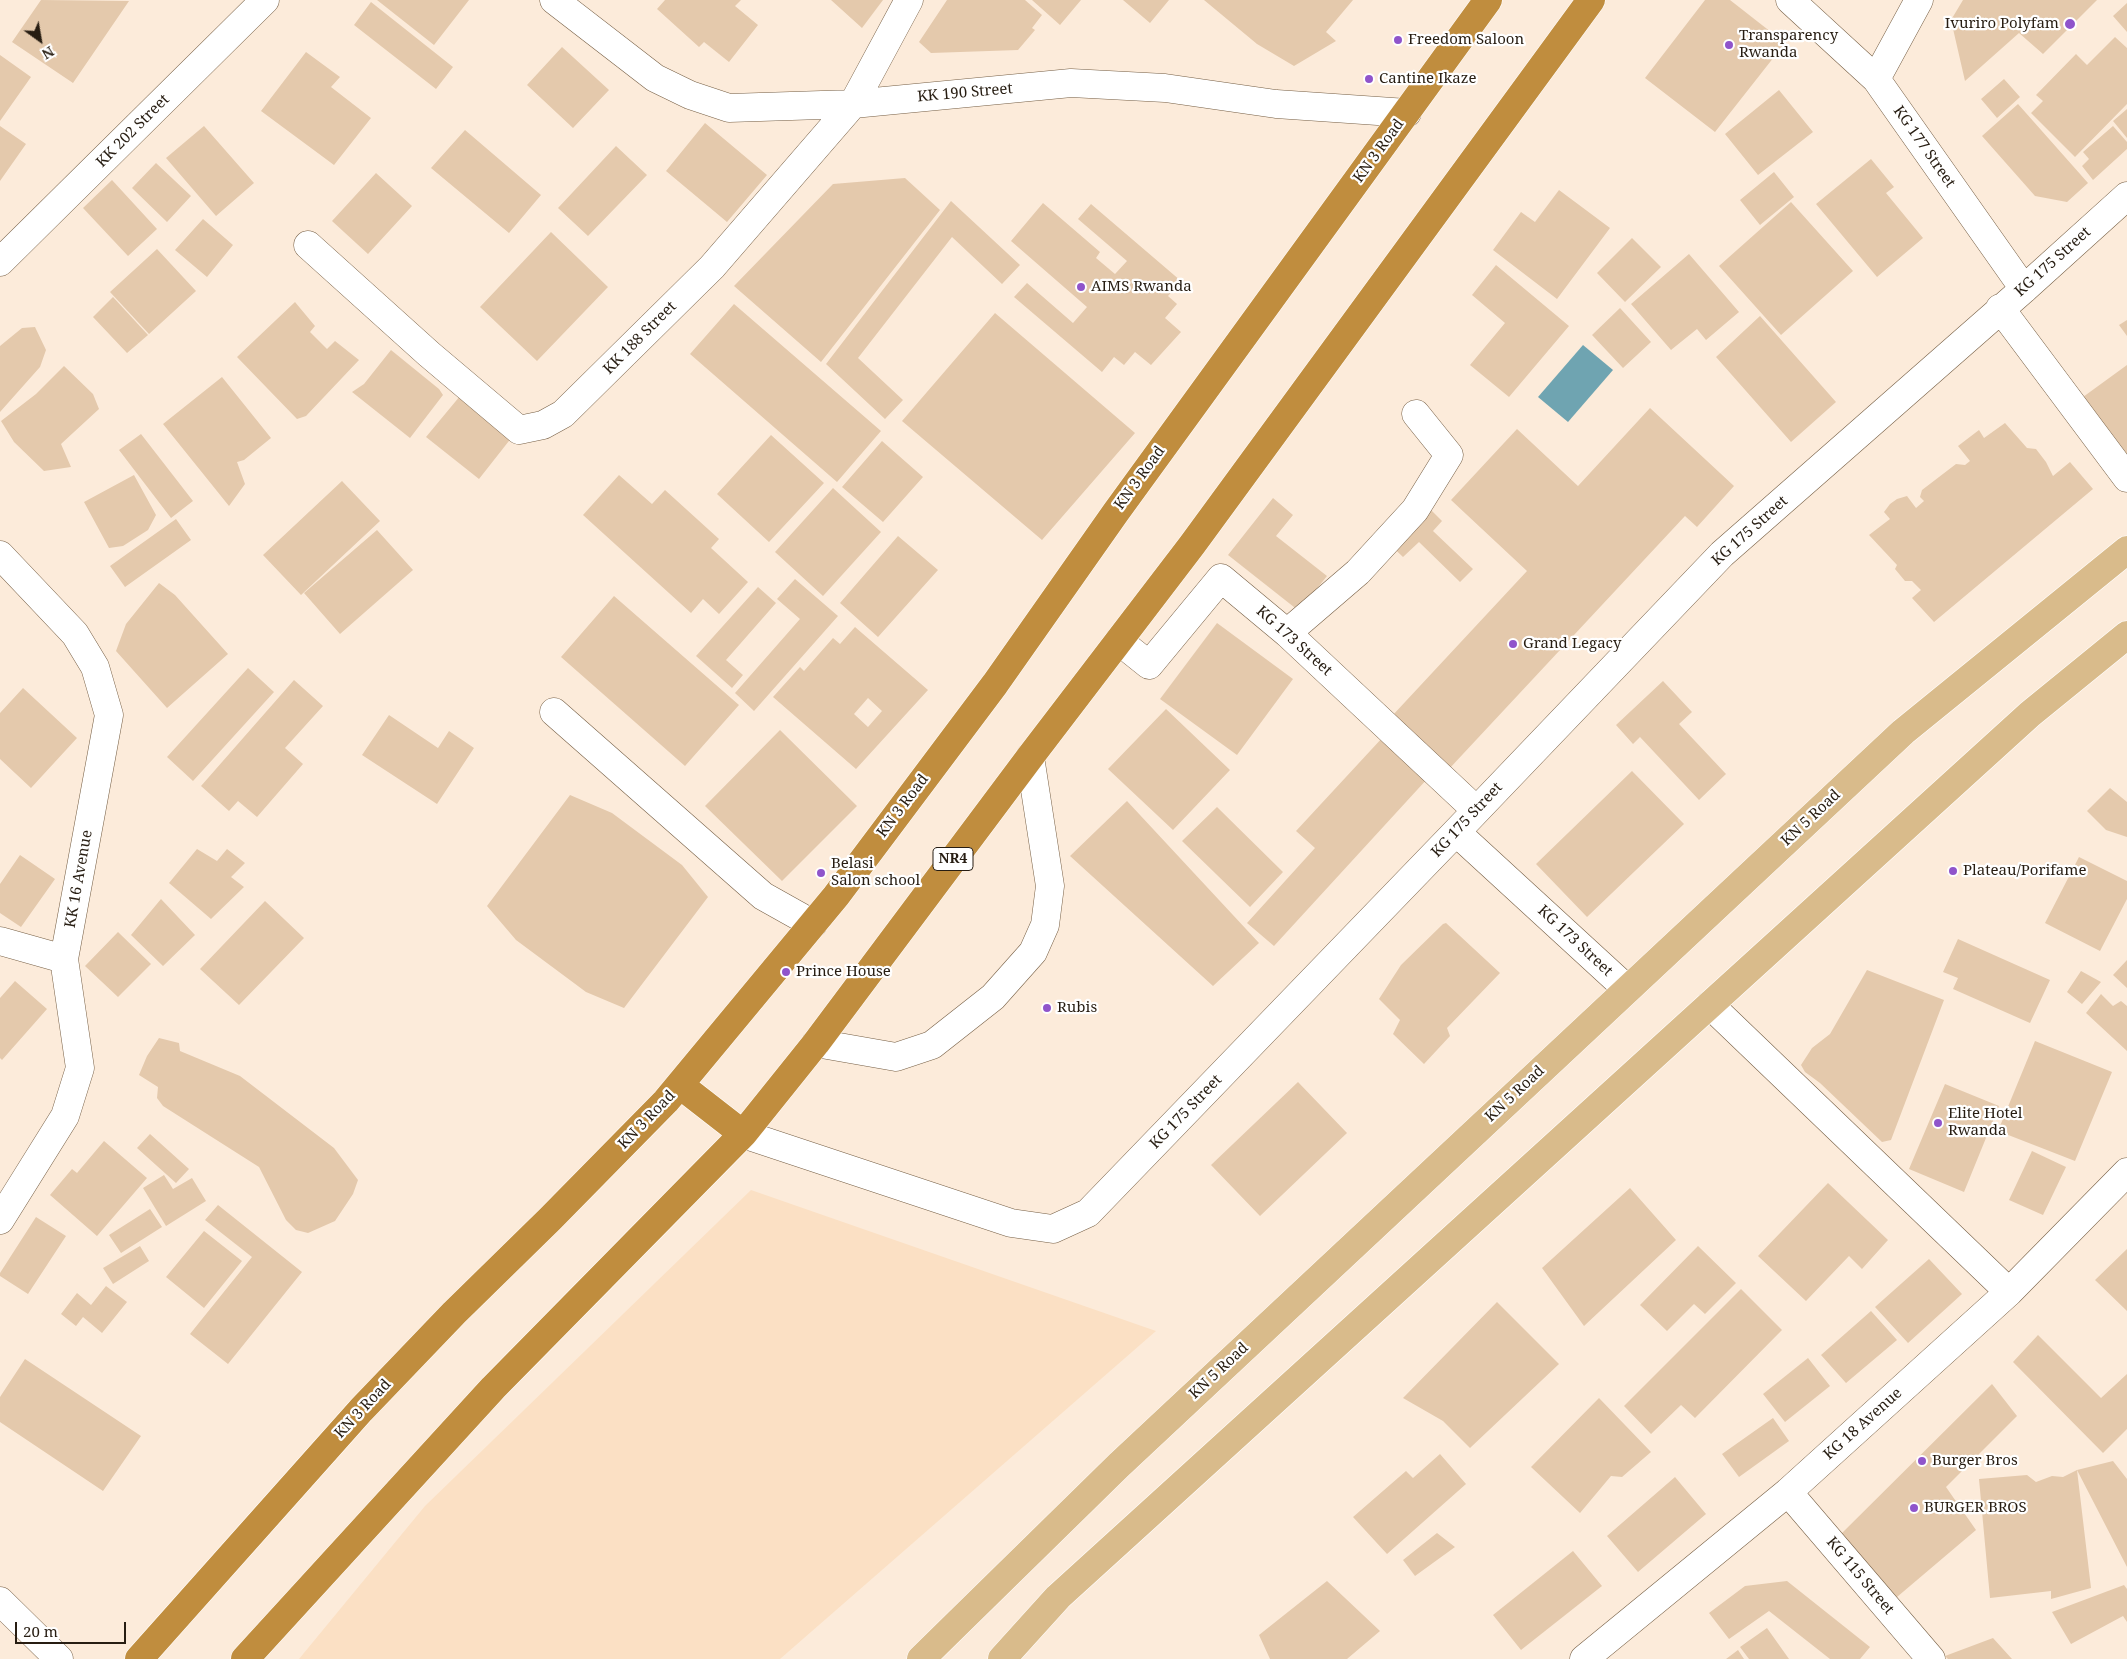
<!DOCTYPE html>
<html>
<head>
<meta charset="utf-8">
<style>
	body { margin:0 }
	#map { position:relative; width:2127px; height:1659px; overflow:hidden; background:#fcebda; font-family:"Noto Serif",serif }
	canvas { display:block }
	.north { position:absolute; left:15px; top:15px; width:50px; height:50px; -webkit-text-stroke:4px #fff; paint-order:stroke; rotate:148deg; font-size:14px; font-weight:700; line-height:20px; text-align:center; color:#271d12 }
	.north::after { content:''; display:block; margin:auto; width:18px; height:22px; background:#271d12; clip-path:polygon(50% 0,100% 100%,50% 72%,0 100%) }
	.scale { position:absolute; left:15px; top:1622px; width:111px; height:22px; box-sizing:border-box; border:2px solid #271d12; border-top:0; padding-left:6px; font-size:15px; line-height:18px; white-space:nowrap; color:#271d12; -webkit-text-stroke:4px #fff; paint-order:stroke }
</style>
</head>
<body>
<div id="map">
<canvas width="2127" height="1659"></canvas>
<div class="north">N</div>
<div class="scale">20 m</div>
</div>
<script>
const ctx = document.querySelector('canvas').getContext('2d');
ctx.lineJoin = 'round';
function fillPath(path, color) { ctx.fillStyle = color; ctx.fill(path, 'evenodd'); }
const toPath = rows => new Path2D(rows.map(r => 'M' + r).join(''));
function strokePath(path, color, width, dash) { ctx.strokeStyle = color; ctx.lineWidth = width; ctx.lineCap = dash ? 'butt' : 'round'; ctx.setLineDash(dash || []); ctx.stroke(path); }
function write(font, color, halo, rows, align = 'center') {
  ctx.font = font + ' "Noto Serif",serif'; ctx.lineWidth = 4.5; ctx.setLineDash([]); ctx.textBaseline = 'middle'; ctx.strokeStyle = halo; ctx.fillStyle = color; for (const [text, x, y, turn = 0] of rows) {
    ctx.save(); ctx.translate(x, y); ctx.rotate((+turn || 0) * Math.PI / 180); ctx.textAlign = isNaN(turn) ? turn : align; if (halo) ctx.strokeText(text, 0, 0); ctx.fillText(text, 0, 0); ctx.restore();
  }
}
fillPath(toPath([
	[751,1190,1156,1331,780,1659,299,1659,425,1506]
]), '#fbe0c4');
fillPath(toPath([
	[1583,345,1613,370,1568,422,1538,397]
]), '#6fa4b1');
fillPath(toPath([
	[41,0,129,1,73,83,12,42],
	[377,0,469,0,434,45],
	[665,0,741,0,735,6,758,25,729,62,704,42,699,47,657,9],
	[831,0,883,0,862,28],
	[947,0,1025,0,1042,15,1032,28,1035,30,1018,50,931,53,919,42],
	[1032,0,1081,0,1060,25],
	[1123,0,1169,0,1150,23],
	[1204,0,1353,0,1326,32,1336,41,1294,66,1257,44],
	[1705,0,1730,0,1785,43,1715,132,1645,78],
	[1963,0,2097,0,2043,54,2019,33,1965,81,1951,20],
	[371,2,453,67,436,89,354,25],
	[2127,3,2127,32,2113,16],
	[2115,37,2127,48,2127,104,2075,157,2031,113,2043,101,2036,95,2076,54,2087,65],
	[562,47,609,90,573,128,527,85],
	[306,52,340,77,331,87,371,118,334,165,261,111],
	[0,55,31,77,0,121],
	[2004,79,2020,97,1997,118,1981,99],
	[1779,90,1813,132,1758,175,1725,134],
	[2018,104,2088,183,2067,202,2035,196,1982,136],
	[2127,109,2127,138,2113,121],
	[705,123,767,175,727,222,666,171],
	[0,126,26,144,0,181],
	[204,126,254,183,216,216,166,158],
	[2113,126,2127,142,2127,149,2093,180,2082,166,2089,159,2083,152],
	[465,130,541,195,509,233,431,168],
	[616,146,647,175,588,236,558,208],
	[1871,159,1894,187,1886,193,1923,238,1877,277,1816,204],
	[156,163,191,196,167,222,132,188],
	[1774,172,1794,197,1760,225,1740,200],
	[376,173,412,206,368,254,332,221],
	[905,178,940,210,821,362,734,286,833,184],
	[112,180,157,229,128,256,83,208],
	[1559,190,1610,228,1557,299,1493,250,1521,212,1535,222],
	[951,201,1020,265,1002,284,952,237,858,358,903,400,885,419,826,364],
	[1791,202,1853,271,1781,335,1719,266],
	[1043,203,1100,252,1096,258,1115,274,1127,261,1078,219,1091,204,1181,281,1168,296,1177,304,1165,318,1181,332,1151,365,1135,352,1124,365,1114,357,1102,372,1014,297,1027,283,1073,323,1087,307,1011,241],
	[203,219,233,245,207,277,175,250],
	[551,232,608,287,537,361,480,307],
	[1632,238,1661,267,1625,302,1597,273],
	[157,249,196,291,149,334,110,292],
	[1689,254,1739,312,1706,340,1697,329,1671,350,1631,304],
	[1496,265,1569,326,1509,397,1470,365,1505,323,1472,295],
	[113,297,148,335,127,353,93,317],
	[295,302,315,326,310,332,327,349,335,341,359,360,306,416,297,419,237,357],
	[734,304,881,431,837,482,690,354],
	[1620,308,1651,342,1623,368,1592,335],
	[995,313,1135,433,1042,540,902,421],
	[1760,316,1836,402,1791,442,1716,357],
	[2127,320,2127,336,2119,325],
	[35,327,46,350,40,367,0,412,0,346,22,328],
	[391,350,439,389,443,395,410,438,352,392,364,384],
	[2127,365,2127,456,2083,397],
	[64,366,93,394,99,409,61,444,71,467,44,471,14,442,1,421,36,394],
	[222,377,271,438,244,460,237,462,245,484,229,506,163,424],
	[465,390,516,432,479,479,426,437],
	[1650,408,1734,486,1697,527,1685,516,1449,769,1392,716,1527,571,1451,500,1517,429,1578,486],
	[2005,423,2027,448,2036,449,2046,462,2053,476,2070,462,2093,489,1934,622,1912,598,1921,590,1912,581,1905,581,1895,569,1897,565,1869,535,1890,519,1884,512,1890,504,1897,499,1907,496,1916,508,1924,501,1920,497,1922,490,1956,464,1965,465,1970,461,1958,446,1979,430,1984,438],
	[141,434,193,501,171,518,119,450],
	[771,435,824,483,769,542,717,494],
	[882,441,923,477,883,522,842,487],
	[134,475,156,515,148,530,123,546,109,548,84,502],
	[619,475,652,504,665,490,719,539,711,548,748,582,719,614,703,599,691,613,583,515],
	[342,481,380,521,301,595,263,555],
	[833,488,881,532,823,596,775,552],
	[1416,495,1442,521,1433,531,1473,569,1460,582,1419,542,1403,557,1379,534],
	[1273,498,1293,515,1276,536,1327,576,1299,611,1228,555],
	[176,519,191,540,125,587,110,566],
	[377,530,413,570,340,634,304,593],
	[898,536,938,570,878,637,840,603],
	[795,579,838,616,754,711,735,693,800,619,777,599],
	[159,583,175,595,228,654,167,708,116,651,126,624],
	[758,587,776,603,726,660,743,675,732,688,696,656],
	[614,596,739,705,685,766,561,657],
	[1217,623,1293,679,1237,755,1160,699],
	[855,627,928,690,856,769,773,697,800,667,804,671,833,638,840,644],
	[868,698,882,711,868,727,854,714],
	[248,668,274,692,193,781,167,757],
	[294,680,323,706,285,748,303,764,257,817,238,801,229,811,201,786],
	[1663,681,1692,712,1679,724,1726,774,1699,800,1640,737,1633,744,1616,725],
	[23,688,77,738,31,788,0,759,0,713],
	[1166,709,1230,770,1173,830,1108,769],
	[389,715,438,748,449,731,474,748,437,804,362,755],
	[780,730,857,806,782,881,705,806],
	[1383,737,1428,778,1274,946,1247,923,1315,848,1296,831],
	[1632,771,1684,824,1587,917,1536,864],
	[2110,788,2127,802,2127,837,2106,830,2087,811],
	[570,795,612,813,682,865,708,897,624,1008,586,992,516,940,487,906],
	[1127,801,1259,943,1213,986,1070,856],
	[1217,807,1283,872,1250,907,1182,841],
	[197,849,217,861,227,849,245,863,231,877,244,887,211,919,169,883],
	[20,855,55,879,21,927,0,913,0,884],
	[2079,857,2127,881,2127,899,2100,951,2045,923],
	[161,899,195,935,163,966,131,935],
	[265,901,304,938,239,1005,200,969],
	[1446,923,1500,973,1447,1028,1450,1036,1424,1064,1393,1034,1400,1020,1379,999,1401,965,1443,924],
	[118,932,151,964,118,997,85,966],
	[1958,939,2050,980,2030,1023,1953,989,1958,978,1943,972],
	[2127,960,2127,988,2113,975],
	[1867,970,1944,1000,1891,1140,1882,1142,1820,1083,1805,1072,1801,1065,1812,1048,1830,1034],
	[2081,971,2101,982,2082,1004,2067,992],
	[15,981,47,1009,2,1060,0,1058,0,998],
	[2101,994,2113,1006,2121,1001,2127,1006,2127,1051,2086,1013],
	[159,1038,179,1043,180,1051,240,1076,334,1148,358,1180,353,1194,335,1221,308,1233,296,1230,286,1220,259,1167,163,1106,157,1098,158,1087,139,1075,147,1056],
	[2035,1041,2112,1072,2075,1161,1998,1131],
	[1298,1082,1347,1133,1260,1216,1211,1165],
	[1945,1084,1999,1106,1964,1192,1909,1169],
	[150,1134,189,1169,176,1183,137,1148],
	[104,1141,147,1178,97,1236,50,1195,72,1169,77,1173],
	[2032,1151,2066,1167,2043,1215,2009,1200],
	[164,1175,173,1189,192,1178,206,1201,166,1226,143,1188],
	[1828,1183,1888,1240,1862,1269,1849,1256,1806,1301,1758,1256],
	[1630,1188,1676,1240,1584,1326,1542,1268],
	[218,1205,302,1272,228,1364,190,1334,252,1257,205,1220],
	[150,1209,162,1227,121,1253,109,1235],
	[36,1217,66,1236,28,1294,0,1276,0,1273],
	[204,1231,242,1261,204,1308,166,1277],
	[140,1246,149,1261,113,1284,103,1268],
	[1698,1246,1736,1283,1705,1314,1694,1304,1667,1331,1640,1305],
	[2127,1249,2127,1311,2095,1280],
	[1929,1259,1962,1294,1908,1343,1875,1307],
	[106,1286,127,1302,102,1333,83,1317,76,1326,61,1314,77,1293,91,1305],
	[1741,1289,1782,1330,1695,1418,1681,1405,1651,1434,1624,1406],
	[1497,1302,1559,1364,1470,1448,1443,1421,1403,1398],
	[1871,1311,1897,1340,1846,1383,1821,1355],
	[2038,1335,2101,1398,2127,1374,2127,1429,2103,1453,2013,1362],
	[1808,1358,1830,1386,1785,1422,1763,1394],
	[25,1359,141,1436,103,1491,0,1422,0,1397],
	[1992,1384,2017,1416,1946,1487,1976,1530,1897,1597,1840,1535],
	[1599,1398,1651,1452,1622,1477,1611,1476,1580,1513,1531,1467],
	[1773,1418,1789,1441,1739,1477,1722,1454],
	[1440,1454,1466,1484,1387,1554,1353,1517,1406,1471,1413,1478],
	[2113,1461,2127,1479,2127,1567,2077,1470],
	[2077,1470,2091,1588,2051,1599,2051,1591,1990,1598,1979,1479,2027,1475,2036,1482,2052,1476,2063,1477],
	[1675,1477,1706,1514,1638,1572,1607,1536],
	[1437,1533,1455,1547,1415,1576,1403,1560],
	[1573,1551,1602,1586,1521,1650,1493,1615],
	[1327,1581,1380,1631,1347,1659,1270,1659,1259,1635],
	[1787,1581,1870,1647,1860,1659,1830,1659,1769,1611,1729,1639,1709,1613,1745,1586],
	[2124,1585,2127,1589,2127,1622,2123,1616,2071,1644,2052,1612],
	[1767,1628,1789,1659,1749,1659,1740,1647],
	[1993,1638,2012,1659,1948,1659,1945,1656],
	[1738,1650,1744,1659,1726,1659]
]), '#e4c9ac');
const minor = toPath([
	[554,0,655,78,690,95,729,108,853,104,1071,83,1165,88,1276,104,1407,113],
	[1790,0,1876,79,2024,289],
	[1876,79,1919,0],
	[308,245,429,354,519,430,543,425,563,414,712,267,853,104,909,0],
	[0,262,265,0],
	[2000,308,2127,478],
	[0,555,75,634,95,667,109,715,64,959,80,1068,65,1116,0,1220],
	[1287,633,1358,572,1415,510,1449,455,1416,414],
	[1119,641,1149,665,1221,578,1287,633,1476,810],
	[554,712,763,896,813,924],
	[1456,832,1627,989],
	[0,941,64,959],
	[1710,1005,2009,1292],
	[816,1043,896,1057,932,1045,993,997,1033,952,1045,925,1050,886,1030,757],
	[743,1134,1011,1223,1053,1229,1088,1213,1456,832,1722,554,2024,289,2127,196],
	[1788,1492,1931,1659],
	[0,1601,59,1659],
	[1584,1659,1788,1492,2009,1292,2127,1172]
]);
const major = toPath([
	[921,1659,1119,1465,1903,732,2127,550],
	[1002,1659,1058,1597,2030,714,2127,635]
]);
const highway = toPath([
	[680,1085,743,1134],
	[139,1659,361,1410,454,1313,550,1219,666,1101,836,896,995,684,1116,512,1488,0],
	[245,1659,493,1388,743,1134,816,1043,1030,757,1192,545,1591,0]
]);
strokePath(minor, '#765f45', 29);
strokePath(major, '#fff', 29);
strokePath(highway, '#fff', 29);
strokePath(minor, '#fff', 28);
strokePath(major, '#d9bb8b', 28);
strokePath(highway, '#c08d3e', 28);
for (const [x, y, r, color] of [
	[2070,24,6,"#8f54cb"],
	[1398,40,5,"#8f54cb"],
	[1729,45,5,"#8f54cb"],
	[1369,79,5,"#8f54cb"],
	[1081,287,5,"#8f54cb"],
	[1513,644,5,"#8f54cb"],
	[1953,871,5,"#8f54cb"],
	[821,873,5,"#8f54cb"],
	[786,972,5,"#8f54cb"],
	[1047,1008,5,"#8f54cb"],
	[1938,1123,5,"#8f54cb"],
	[1922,1461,5,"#8f54cb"],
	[1914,1508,5,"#8f54cb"]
]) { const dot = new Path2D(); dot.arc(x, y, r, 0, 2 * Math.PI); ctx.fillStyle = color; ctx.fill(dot); strokePath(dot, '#fff', 2); }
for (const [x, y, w] of [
	[953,859,40]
]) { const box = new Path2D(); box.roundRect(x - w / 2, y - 11.5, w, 23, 4); ctx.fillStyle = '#fff'; ctx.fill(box); strokePath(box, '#271d12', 1); }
write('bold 14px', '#271d12', null, [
	["NR4",953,859]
]);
write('15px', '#271d12', '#fff', [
	["Ivuriro Polyfam",2059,24,"right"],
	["Transparency",1739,36],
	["Rwanda",1739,53],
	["Freedom Saloon",1408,40],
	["Cantine Ikaze",1379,79],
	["AIMS Rwanda",1091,287],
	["Grand Legacy",1523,644],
	["Belasi",831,864],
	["Salon school",831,881],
	["Plateau/Porifame",1963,871],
	["Prince House",796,972],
	["Rubis",1057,1008],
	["Elite Hotel",1948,1114],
	["Rwanda",1948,1131],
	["Burger Bros",1932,1461],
	["BURGER BROS",1924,1508]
], 'left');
write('15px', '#271d12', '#fff', [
	["KK 190 Street",965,93,-5],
	["KK 202 Street",133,131,-45],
	["KG 177 Street",1924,147,55],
	["KN 3 Road",1379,151,-54],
	["KG 175 Street",2053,262,-42],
	["KK 188 Street",640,338,-45],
	["KN 3 Road",1140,478,-54],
	["KG 175 Street",1750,531,-42],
	["KG 173 Street",1294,641,42],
	["KN 3 Road",903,806,-53],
	["KN 5 Road",1811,818,-43],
	["KG 175 Street",1467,820,-47],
	["KK 16 Avenue",79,879,-80],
	["KG 173 Street",1575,941,43],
	["KN 5 Road",1515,1094,-43],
	["KG 175 Street",1186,1112,-46],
	["KN 3 Road",647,1120,-46],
	["KN 5 Road",1219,1371,-43],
	["KN 3 Road",363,1409,-47],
	["KG 18 Avenue",1863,1424,-42],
	["KG 115 Street",1860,1576,50]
]);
</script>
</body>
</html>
